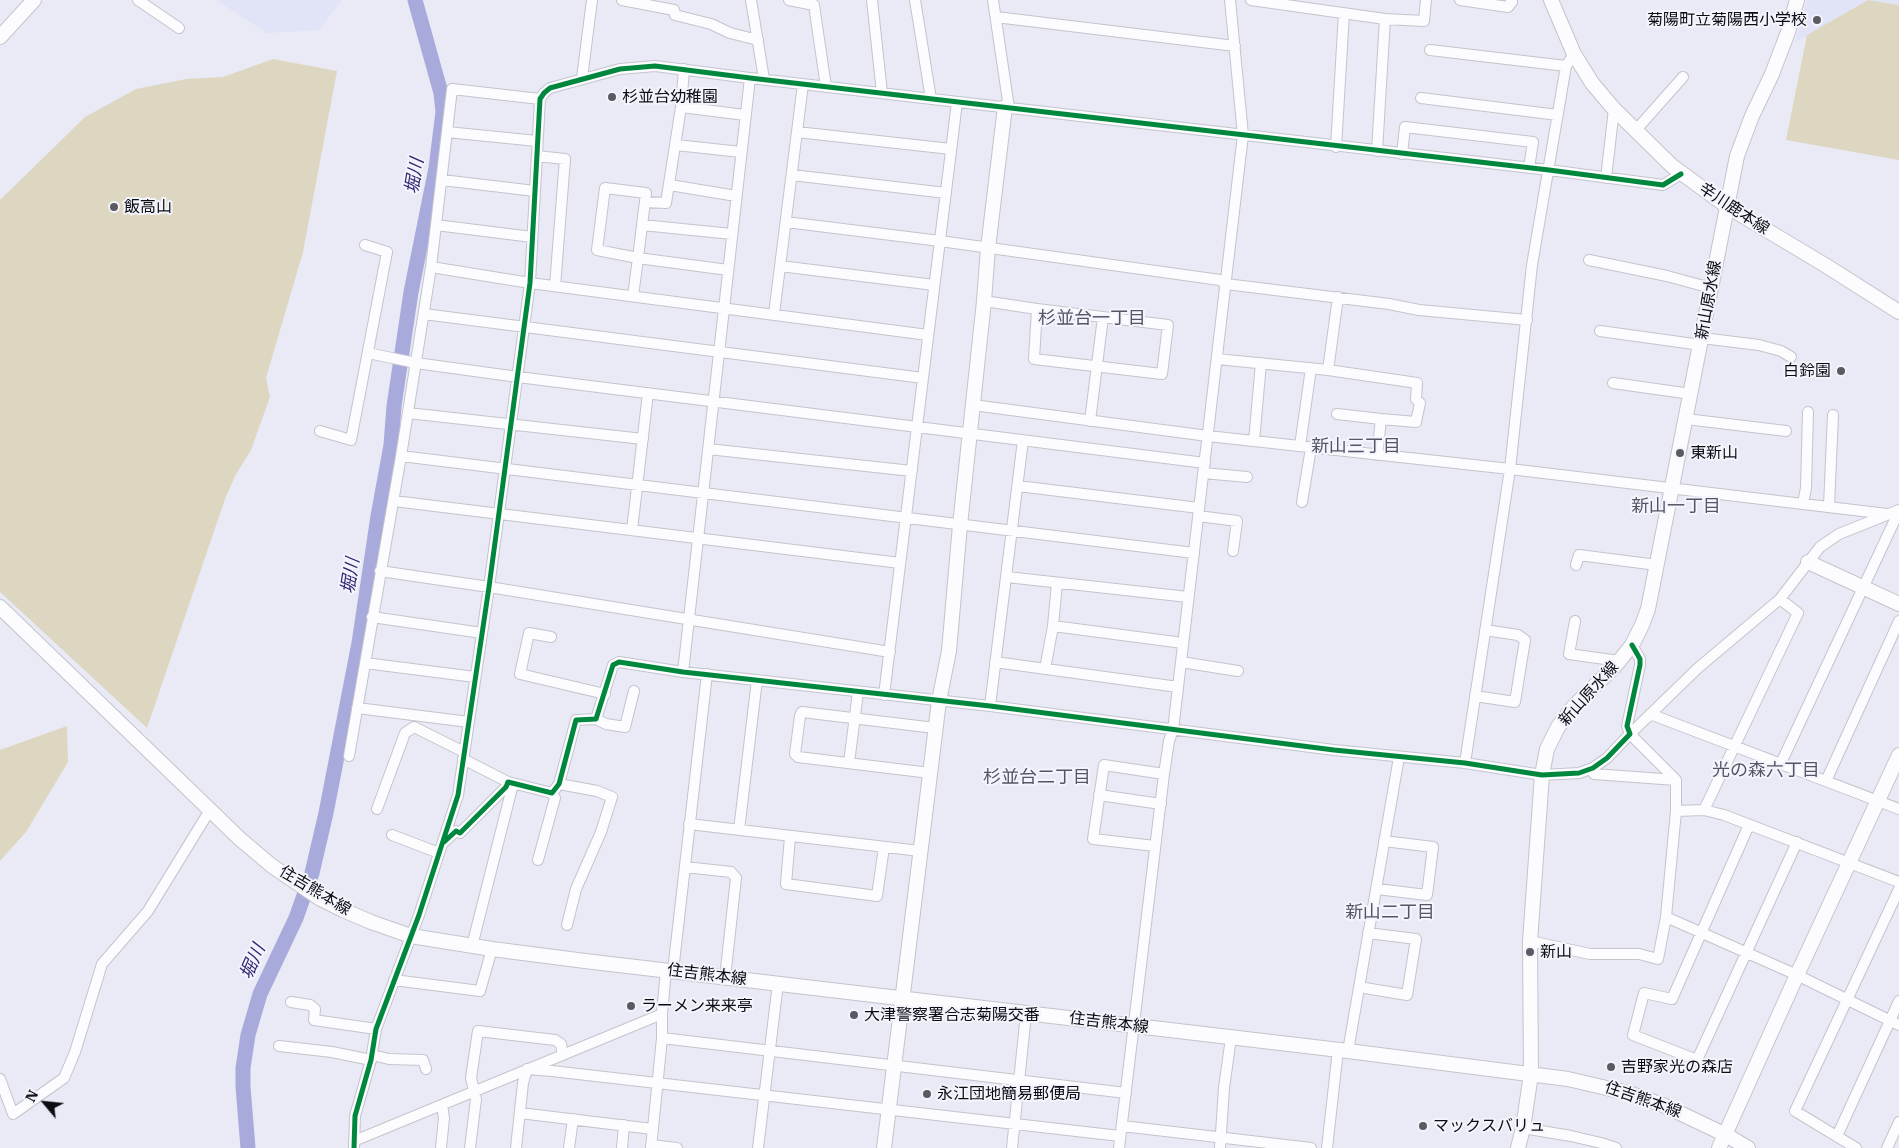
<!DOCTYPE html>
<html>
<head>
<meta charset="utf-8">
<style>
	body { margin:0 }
	#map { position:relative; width:1899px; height:1148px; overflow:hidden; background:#e9eaf5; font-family:"IBM Plex Serif",serif }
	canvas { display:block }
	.north { position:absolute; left:20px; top:1078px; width:50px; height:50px; -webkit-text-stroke:4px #f3f4fc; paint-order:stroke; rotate:298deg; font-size:14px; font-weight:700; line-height:20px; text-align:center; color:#0c0d13 }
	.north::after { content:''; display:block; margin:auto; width:18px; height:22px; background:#0c0d13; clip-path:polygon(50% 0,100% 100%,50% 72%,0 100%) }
</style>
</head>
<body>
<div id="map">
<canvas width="1899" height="1148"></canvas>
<div class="north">N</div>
</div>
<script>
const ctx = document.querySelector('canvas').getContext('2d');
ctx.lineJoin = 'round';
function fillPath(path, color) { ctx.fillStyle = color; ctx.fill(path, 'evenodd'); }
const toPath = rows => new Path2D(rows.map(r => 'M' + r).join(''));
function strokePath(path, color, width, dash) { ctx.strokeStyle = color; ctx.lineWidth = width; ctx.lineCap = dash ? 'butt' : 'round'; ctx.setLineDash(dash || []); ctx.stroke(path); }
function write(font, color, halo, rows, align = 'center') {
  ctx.font = font + ' "IBM Plex Serif","Noto Sans JP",serif'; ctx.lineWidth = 4; ctx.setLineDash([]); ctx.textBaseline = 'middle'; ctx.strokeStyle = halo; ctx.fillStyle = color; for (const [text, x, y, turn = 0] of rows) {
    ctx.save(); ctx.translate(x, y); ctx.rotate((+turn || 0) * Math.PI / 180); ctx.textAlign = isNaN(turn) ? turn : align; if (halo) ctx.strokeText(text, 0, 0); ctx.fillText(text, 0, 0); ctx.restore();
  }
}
fillPath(toPath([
	[216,0,342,0,319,30,267,33],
	[1807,0,1899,0,1899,5,1868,0,1795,43]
]), '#e1e3f7');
fillPath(toPath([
	[1868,0,1899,5,1899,160,1786,140,1807,35],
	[273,59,337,71,303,252,266,378,270,397,251,450,235,476,225,499,147,728,0,592,0,200,85,117,136,89,186,79,223,77],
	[67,726,68,762,26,832,0,861,0,750]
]), '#ddd7c2');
strokePath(toPath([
	[248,1148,243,1087,243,1068,248,1035,260,994,296,918,312,873,326,813,359,643,378,516,391,445,394,406,411,292,436,168,443,112,441,93,415,0]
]), '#a8aadc', 15);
const street = toPath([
	[138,0,179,28],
	[622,0,674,10,675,15,711,24,730,33,758,40],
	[751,0,764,79],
	[789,0,814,5,826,87],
	[872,0,882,93],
	[915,0,931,99],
	[993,0,1009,108],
	[1251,0,1385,19,1377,151],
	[1460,0,1508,7,1512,2,1511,0],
	[996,17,1235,46],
	[1385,19,1424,21,1426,0],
	[1430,50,1566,66],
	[582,78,592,0],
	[1421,98,1558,115],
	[681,107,745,115],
	[1636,130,1683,77],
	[447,132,537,141],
	[797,132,951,149],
	[676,145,741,152],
	[1336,147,1344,13],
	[1402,154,1405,127,1533,142,1529,168],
	[537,156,565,159,555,286],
	[792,175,946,193],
	[1606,178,1614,109],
	[442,180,535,191],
	[670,185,736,196],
	[645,202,666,203,681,107,684,69],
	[786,222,940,241,1220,280,1226,284,1389,304,1419,310,1527,320],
	[436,225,532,237],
	[642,225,732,234],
	[1589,260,1667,276,1711,288],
	[780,266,934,285],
	[431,267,530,283,928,335],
	[633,296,638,258,646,193,605,188,597,250,638,258,728,270],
	[984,301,1037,309],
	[1037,309,1168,325,1162,374,1034,359,1037,309],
	[424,314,923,378],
	[774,314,803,84],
	[1600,331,1701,345],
	[1702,338,1759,345,1781,351,1791,357],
	[368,353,416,363,518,377,1205,463],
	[1217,359,1328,370,1417,383,1416,399,1420,403,1416,422,1381,419],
	[1328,370,1338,297],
	[1613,383,1691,394],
	[973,405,1208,436,1510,469,1887,514],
	[408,413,643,439],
	[1337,414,1381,419,1377,455],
	[1686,419,1786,431],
	[1090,421,1103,317],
	[320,431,351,440,387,252,365,245],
	[1254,441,1261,363],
	[1300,446,1311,368],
	[708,449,912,471],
	[401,456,1194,553],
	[1203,473,1247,477],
	[1018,486,1199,508],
	[394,501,900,563],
	[1302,502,1311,448],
	[1803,503,1806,488,1808,412],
	[1829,506,1833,415],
	[1899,510,1839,534,1820,547,1780,599,1698,668,1630,734,1676,780,1676,811,1666,917,1797,975,1899,1025],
	[1198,516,1237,521,1233,551],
	[632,530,648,393],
	[1576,565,1579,555,1657,565],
	[380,571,489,587,890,652],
	[1007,577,1188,597],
	[372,617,482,633],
	[1575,621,1569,654,1619,661],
	[1053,626,1057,583],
	[551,637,529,633,520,674,605,694],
	[995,662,1178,687],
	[1181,662,1238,671],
	[365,663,475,677],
	[1045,669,1053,626,1183,643],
	[683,672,750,78],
	[884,695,957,102],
	[1475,696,1515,702,1525,640,1518,635,1485,630],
	[990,706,1023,440],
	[357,708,469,722],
	[1650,714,1899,809],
	[596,719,606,724,625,727,634,691],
	[349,756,401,456,431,267,452,89,540,99],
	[463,759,508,782],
	[849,763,858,692],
	[1465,763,1510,469,1532,265,1566,66,1574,54],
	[1781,763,1899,511],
	[1590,769,1594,774,1676,780],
	[930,773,798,757,795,754,800,716,802,712,935,728],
	[1826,781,1899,621],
	[559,784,597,791,612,797,601,832,576,889,567,925],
	[1099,795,1161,804],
	[377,809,405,733,414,727,464,752],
	[1704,810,1798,613,1780,599],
	[1676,811,1704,810,1724,815,1899,882],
	[689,824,920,851],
	[1749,825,1672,999,1644,993,1633,1035,1697,1060,1797,842],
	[739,830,757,680],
	[392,835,439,853],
	[790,837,786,884,877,896,884,847],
	[443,843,456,831,460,833,506,787,508,782,552,793,559,784,576,720,596,719,613,665,619,662,683,672,990,706,1334,750,1465,763,1542,775,1579,773,1593,768,1607,758,1630,734,1627,726,1640,665,1640,659,1632,645],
	[1155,846,1093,839,1104,765,1164,774],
	[538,860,555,798,552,793],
	[685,867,731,872,736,878,725,978],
	[1377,889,1427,895,1433,847,1384,841],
	[1530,941,1590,954,1639,954,1658,959,1666,917],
	[472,946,513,784],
	[673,971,707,674],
	[394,980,480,991,492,949],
	[1359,987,1407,995,1416,939,1368,933],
	[291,1002,310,1005,315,1009,314,1020,376,1029],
	[662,1038,1126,1093],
	[279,1046,332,1052,371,1060],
	[1348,1051,1399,757],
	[372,1055,389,1059,423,1060,426,1069],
	[527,1069,552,1071,1120,1136],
	[0,1079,13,1114,64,1078,75,1052,102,964,148,911,210,810],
	[520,1113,652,1129],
	[1122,1126,1311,1148],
	[1523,1128,1571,1136,1601,1143,1616,1148],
	[1837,1136,1899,1001],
	[354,1141,662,1014],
	[651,1145,677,1148],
	[354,1148,355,1116,371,1060,376,1029,419,915,458,795,489,587,530,283,540,99,544,93,550,88,620,69,655,66,750,78,1549,170,1663,185,1681,174],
	[441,1148,444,1118,442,1105],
	[470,1148,476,1099,471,1078,478,1031,555,1040,561,1044,563,1055],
	[516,1148,523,1083,527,1069],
	[569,1148,573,1119],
	[622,1148,624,1125],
	[651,1148,662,1038,662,1014,666,970],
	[758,1148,778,983],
	[1012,1148,1026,1014],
	[1119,1148,1164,774,1169,741,1173,730,1243,135,1230,0],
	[1220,1148,1224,1088,1231,1038],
	[1327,1148,1338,1050],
	[1856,1148,1795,1111,1899,889],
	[1887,1148,1899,1122]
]);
const secondary = toPath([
	[1551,0,1574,54,1592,83,1614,109,1672,166,1728,207,1825,265,1899,312],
	[0,37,34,0],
	[1808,562,1899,604],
	[0,607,240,839,272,866,319,898,343,910,371,922,411,936,492,949,585,961,1348,1051,1568,1079,1632,1094,1663,1105,1726,1135,1748,1148],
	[884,1148,939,701,949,651,960,525,984,301,988,248,1005,107],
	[1518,1148,1523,1128,1531,1074,1530,941,1542,775,1547,749,1558,727,1574,706,1616,665,1632,645,1642,625,1648,609,1737,156,1752,116,1772,74,1788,32,1797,0],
	[1719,1148,1797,975,1899,755]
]);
strokePath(street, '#c3c4cc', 12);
strokePath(secondary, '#c3c4cc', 16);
strokePath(street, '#fcfcfe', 10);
strokePath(secondary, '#fcfcfe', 14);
strokePath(toPath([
	[444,842,456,831,460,833,506,787,508,782,552,793,559,784,576,720,596,719,613,665,619,662,683,672,990,706,1334,750,1465,763,1542,775,1579,773,1593,768,1607,758,1630,734,1627,726,1640,665,1640,659,1632,645],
	[354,1148,355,1116,371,1060,376,1029,419,915,458,795,489,587,530,283,540,99,544,93,550,88,620,69,655,66,750,78,1549,170,1663,185,1681,174]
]), '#00873e', 5);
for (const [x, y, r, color] of [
	[1817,20,5,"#595a62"],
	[612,97,5,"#595a62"],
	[114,207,5,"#595a62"],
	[1841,371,5,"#595a62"],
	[1680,453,5,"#595a62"],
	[1530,952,5,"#595a62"],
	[631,1006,5,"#595a62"],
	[854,1015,5,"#595a62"],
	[1611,1067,5,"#595a62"],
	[927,1094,5,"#595a62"],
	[1423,1126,5,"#595a62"]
]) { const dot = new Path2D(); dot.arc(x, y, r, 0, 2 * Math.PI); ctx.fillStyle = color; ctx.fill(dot); strokePath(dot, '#f3f4fc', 2); }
write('16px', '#0c0d13', '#f3f4fc', [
	["菊陽町立菊陽西小学校",1807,20,"right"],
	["杉並台幼稚園",622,97],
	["飯高山",124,207],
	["白鈴園",1831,371,"right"],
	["東新山",1690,453],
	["新山",1540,952],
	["ラーメン来来亭",641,1006],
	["大津警察署合志菊陽交番",864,1015],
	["吉野家光の森店",1621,1067],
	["永江団地簡易郵便局",937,1094],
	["マックスバリュ",1433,1126]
], 'left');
write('16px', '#0c0d13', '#f3f4fc', [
	["辛川鹿本線",1734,209,33],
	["新山原水線",1709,300,-80],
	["新山原水線",1589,694,-48],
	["住吉熊本線",315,891,31],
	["住吉熊本線",707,975,7],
	["住吉熊本線",1109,1023,7],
	["住吉熊本線",1643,1100,19]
]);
write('italic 18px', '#302876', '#f3f4fc', [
	["堀川",415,176,-80],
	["堀川",351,576,-81],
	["堀川",253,962,-66]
]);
write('18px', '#545566', '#f3f4fc', [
	["杉並台一丁目",1092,319],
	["新山三丁目",1356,447],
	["新山一丁目",1676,507],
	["光の森六丁目",1766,771],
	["杉並台二丁目",1037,778],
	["新山二丁目",1390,913]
]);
</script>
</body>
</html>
